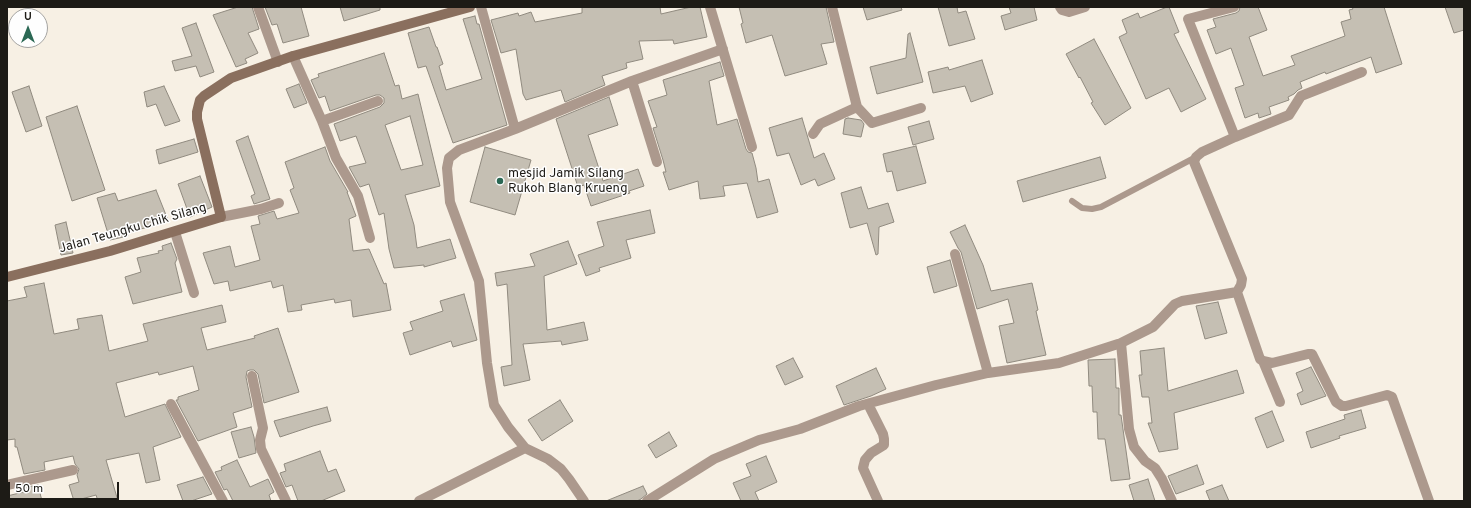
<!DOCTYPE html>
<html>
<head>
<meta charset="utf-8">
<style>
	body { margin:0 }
	#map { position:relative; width:1471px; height:508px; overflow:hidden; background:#f7f0e4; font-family:Overpass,sans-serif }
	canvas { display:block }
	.frame { position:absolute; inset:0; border:8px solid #1d1b16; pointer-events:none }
	.north { position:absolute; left:8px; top:8px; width:40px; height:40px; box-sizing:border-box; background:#fefefe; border:1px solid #a4a3a1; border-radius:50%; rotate:0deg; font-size:11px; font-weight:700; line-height:16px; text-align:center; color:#1d1b16 }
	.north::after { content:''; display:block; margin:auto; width:14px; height:18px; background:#2b6854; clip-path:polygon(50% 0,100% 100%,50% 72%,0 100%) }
	.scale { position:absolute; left:8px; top:482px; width:111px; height:18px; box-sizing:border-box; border:2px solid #1d1b16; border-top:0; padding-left:5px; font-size:12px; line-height:14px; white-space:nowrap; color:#1d1b16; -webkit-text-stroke:3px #fefefe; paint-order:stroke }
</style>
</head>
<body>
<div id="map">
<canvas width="1471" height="508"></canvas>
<div class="frame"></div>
<div class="north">U</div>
<div class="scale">50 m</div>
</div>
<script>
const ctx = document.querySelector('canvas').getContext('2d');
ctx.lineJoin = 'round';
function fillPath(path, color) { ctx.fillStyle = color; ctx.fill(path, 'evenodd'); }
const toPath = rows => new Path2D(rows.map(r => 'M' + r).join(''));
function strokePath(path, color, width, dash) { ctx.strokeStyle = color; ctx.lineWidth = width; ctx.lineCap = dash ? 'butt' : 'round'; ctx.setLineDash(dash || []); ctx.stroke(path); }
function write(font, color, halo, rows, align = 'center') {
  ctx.font = font + ' Overpass,sans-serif'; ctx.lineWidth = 3; ctx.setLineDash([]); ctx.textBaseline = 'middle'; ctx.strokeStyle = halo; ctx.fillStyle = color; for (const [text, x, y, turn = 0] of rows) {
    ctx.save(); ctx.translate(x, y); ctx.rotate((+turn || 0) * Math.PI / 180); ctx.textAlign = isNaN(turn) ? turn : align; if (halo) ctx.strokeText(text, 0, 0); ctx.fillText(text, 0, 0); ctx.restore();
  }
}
const building = toPath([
	[238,7,252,7,259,29,248,33,258,53,245,59,247,63,236,67,213,15,238,7],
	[265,7,301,7,309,36,283,43,277,24,272,25,265,7],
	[340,7,380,7,380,10,344,21,340,7],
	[582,7,660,7,661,14,691,7,700,7,707,37,674,44,673,40,639,41,643,59,626,63,627,68,602,76,605,85,565,102,561,90,526,100,523,94,516,49,501,53,491,20,518,13,519,16,531,12,535,22,582,13,582,7],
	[739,7,826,7,834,42,821,44,827,64,785,76,772,35,746,43,741,24,743,23,739,7],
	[863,7,901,7,902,10,867,20,863,7],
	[938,7,957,7,958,13,966,11,975,39,949,46,938,7],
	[1009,7,1034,7,1037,20,1005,30,1001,16,1011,13,1009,7],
	[1167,7,1169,7,1179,32,1174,34,1206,99,1181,112,1169,88,1146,99,1119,37,1127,33,1122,20,1138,13,1140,18,1167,7],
	[1240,7,1258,7,1267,30,1249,37,1263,76,1295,65,1291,56,1345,36,1341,22,1351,19,1349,10,1353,9,1352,7,1384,7,1402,64,1376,73,1371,57,1326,74,1325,72,1300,82,1302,88,1298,90,1294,94,1288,97,1289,100,1269,107,1271,114,1259,118,1258,113,1245,118,1235,88,1244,85,1231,48,1216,54,1207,30,1216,27,1213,19,1236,13,1239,11,1240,7],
	[1445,7,1464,7,1464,30,1454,33,1445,7],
	[475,16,477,24,479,24,507,125,453,143,426,66,418,68,408,33,429,27,436,47,437,47,443,64,439,66,446,90,482,79,463,19,475,16],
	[196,23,214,72,200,77,196,66,175,71,172,61,192,56,182,28,196,23],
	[910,33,923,82,877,94,870,67,906,58,908,34,910,33],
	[1094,39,1131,108,1105,125,1091,103,1093,102,1080,77,1079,78,1066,54,1094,39],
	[384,53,395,86,399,85,402,99,418,94,440,186,405,195,414,225,417,248,450,239,456,258,424,267,424,265,394,268,389,249,384,213,379,215,369,184,360,187,349,167,366,163,356,136,340,141,334,124,380,107,384,103,384,98,380,95,376,95,330,111,325,96,319,98,311,80,319,77,318,74,384,53],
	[410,116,423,165,401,170,385,125,410,116],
	[982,60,993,94,971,102,965,86,933,93,928,72,948,67,949,70,982,60],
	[720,62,724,76,709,81,717,125,737,119,746,149,748,152,752,153,756,168,758,182,769,179,778,212,757,218,747,183,723,186,725,196,700,199,698,181,669,190,663,172,666,172,663,160,653,128,657,127,648,101,667,95,663,80,720,62],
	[299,84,307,103,294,108,286,89,299,84],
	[29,86,42,126,26,132,12,92,29,86],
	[164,86,180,121,165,126,156,104,147,107,144,92,164,86],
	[609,97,618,125,588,135,603,181,638,169,644,186,629,191,630,193,591,206,584,185,578,187,556,119,609,97],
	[77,106,105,190,72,201,46,117,77,106],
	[802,118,814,158,824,153,835,179,818,186,815,179,801,185,789,153,777,156,769,128,802,118],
	[848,118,861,120,864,124,861,137,843,134,845,119,848,118],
	[929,121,934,139,913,145,908,127,929,121],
	[248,136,270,199,254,204,251,196,255,194,236,141,248,136],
	[194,139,198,152,159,164,156,150,194,139],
	[916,146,926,183,897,191,892,171,887,172,883,154,916,146],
	[325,147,330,161,348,192,347,192,356,216,349,219,353,251,369,249,384,284,386,283,391,310,353,317,351,300,335,303,334,299,301,305,302,310,288,312,283,285,273,288,271,281,230,291,228,281,214,284,203,253,230,246,235,267,260,260,251,226,260,224,258,216,274,211,277,219,299,213,290,190,294,188,285,162,325,147],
	[485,147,531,160,515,215,470,202,485,147],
	[1100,157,1106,178,1023,202,1017,181,1100,157],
	[200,176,212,207,190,217,178,184,200,176],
	[861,187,868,209,888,203,894,222,879,227,878,254,876,255,867,223,850,228,841,193,861,187],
	[156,190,168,220,162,222,162,223,127,233,128,236,110,240,97,198,115,193,118,201,156,190],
	[650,210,655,233,626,240,631,258,599,268,600,271,586,276,578,255,604,246,597,222,650,210],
	[66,222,73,253,61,255,55,225,66,222],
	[965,225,983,265,991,291,1032,283,1038,310,1036,311,1046,355,1007,363,999,326,1014,323,1008,299,977,309,961,252,958,248,950,232,965,225],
	[568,241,577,264,544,276,547,330,584,322,588,340,562,345,561,341,523,344,530,380,504,386,501,367,512,365,507,284,497,286,495,273,535,266,530,254,568,241],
	[171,243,177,259,175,263,182,292,133,304,125,277,141,272,137,258,159,253,158,251,163,250,162,246,171,243],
	[950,260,957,286,934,293,927,267,950,260],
	[44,283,54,334,79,329,77,319,102,315,109,351,148,341,143,324,222,305,226,322,201,328,207,350,255,338,254,336,278,328,299,392,264,403,258,374,254,370,250,370,247,371,246,377,252,407,233,413,237,427,198,441,176,400,178,400,178,397,199,390,193,366,159,375,158,372,116,383,125,417,165,404,181,437,153,447,160,480,146,483,139,453,106,460,118,501,98,501,96,495,74,501,69,485,79,482,77,475,79,469,75,464,73,456,44,462,45,470,24,474,17,447,15,447,15,439,7,440,7,301,27,297,24,287,44,283],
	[464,294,477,340,453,347,451,341,410,355,403,333,413,330,410,322,443,311,440,301,464,294],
	[1218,302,1227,333,1205,339,1196,306,1218,302],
	[1164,348,1168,391,1237,370,1244,393,1174,413,1178,449,1159,452,1148,423,1152,423,1149,397,1142,397,1139,375,1142,375,1140,351,1164,348],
	[793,358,803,377,785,385,776,366,793,358],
	[1115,359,1116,388,1119,388,1119,415,1121,415,1130,479,1111,481,1105,439,1098,439,1097,412,1093,412,1092,386,1089,386,1088,360,1115,359],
	[1311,367,1326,396,1301,405,1297,394,1303,391,1296,373,1311,367],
	[876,368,886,389,871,396,844,405,836,386,876,368],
	[560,400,573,421,542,441,528,420,560,400],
	[327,407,331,421,313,426,280,437,274,421,327,407],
	[1361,410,1366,428,1339,436,1340,438,1311,448,1306,432,1345,419,1344,415,1361,410],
	[1272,411,1284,441,1267,448,1255,418,1272,411],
	[251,427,254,437,256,453,239,458,231,432,251,427],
	[669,432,677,446,656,458,648,445,669,432],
	[320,451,328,472,336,469,345,491,321,501,298,501,292,485,286,487,280,473,286,471,284,464,320,451],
	[766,456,777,482,755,492,759,501,741,501,733,483,751,476,746,464,766,456],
	[237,460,250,487,268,479,274,492,269,495,271,501,233,501,227,489,224,490,215,472,222,470,221,467,237,460],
	[1197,465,1204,484,1176,494,1168,476,1197,465],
	[203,477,212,494,191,501,183,501,177,485,203,477],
	[1148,479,1155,501,1134,501,1129,485,1148,479],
	[38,485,42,501,7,501,7,496,28,491,27,487,38,485],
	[1222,485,1229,501,1210,501,1206,491,1222,485],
	[643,486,647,494,641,499,637,501,606,501,643,486]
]);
fillPath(building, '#c5bfb3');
strokePath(building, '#908a7f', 1);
strokePath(toPath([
	[1072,201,1082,208,1092,209,1101,207,1196,157]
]), '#ac998d', 6);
strokePath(toPath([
	[258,7,278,62],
	[481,7,515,129,632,81,723,49],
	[710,7,752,147],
	[1060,7,1062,10,1069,12,1085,7],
	[1234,7,1188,19,1235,137,1289,115,1301,96,1362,72],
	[293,56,322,121,336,158,358,196,370,238],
	[632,81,657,162],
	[857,107,872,123,921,108],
	[322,121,378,101],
	[515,129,459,150,449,158,447,168,450,202,479,281,487,363,494,405,508,427,525,448,548,459,561,469,569,479,584,501],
	[813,134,820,124,857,107,832,7],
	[1235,137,1202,152,1196,157,1194,162,1242,279,1241,285,1237,292],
	[221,217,261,209,279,203],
	[175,232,194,293],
	[955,254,988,373],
	[1121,343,1129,429,1134,447,1145,461,1155,468,1162,479,1172,501],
	[1263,361,1280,402],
	[252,376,263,428,260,440,261,449,286,501],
	[171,404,223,501],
	[868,404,883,434,884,439,884,445,871,453,865,460,863,468,878,501],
	[7,485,73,470],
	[419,501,525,448],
	[647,501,714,459,759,440,800,429,859,406,936,385,988,373,1059,363,1121,343,1153,327,1175,304,1182,301,1237,292,1260,359,1263,361,1272,363,1308,354,1312,354,1336,402,1342,406,1346,406,1387,395,1392,397,1429,501]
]), '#ac998d', 10);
strokePath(toPath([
	[7,277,110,251,221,217,197,119,197,112,200,100,204,96,231,78,293,56,470,7]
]), '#8a6f5e', 10);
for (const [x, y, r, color] of [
	[500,181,4,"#2b6854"]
]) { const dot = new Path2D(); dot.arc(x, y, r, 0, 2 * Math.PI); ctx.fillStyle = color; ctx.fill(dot); strokePath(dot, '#fefefe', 1.5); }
write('13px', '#1d1b16', '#fefefe', [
	["mesjid Jamik Silang",508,174],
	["Rukoh Blang Krueng",508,189]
], 'left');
write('13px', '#1d1b16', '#fefefe', [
	["Jalan Teungku Chik Silang",133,229,-16]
]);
</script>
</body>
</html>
